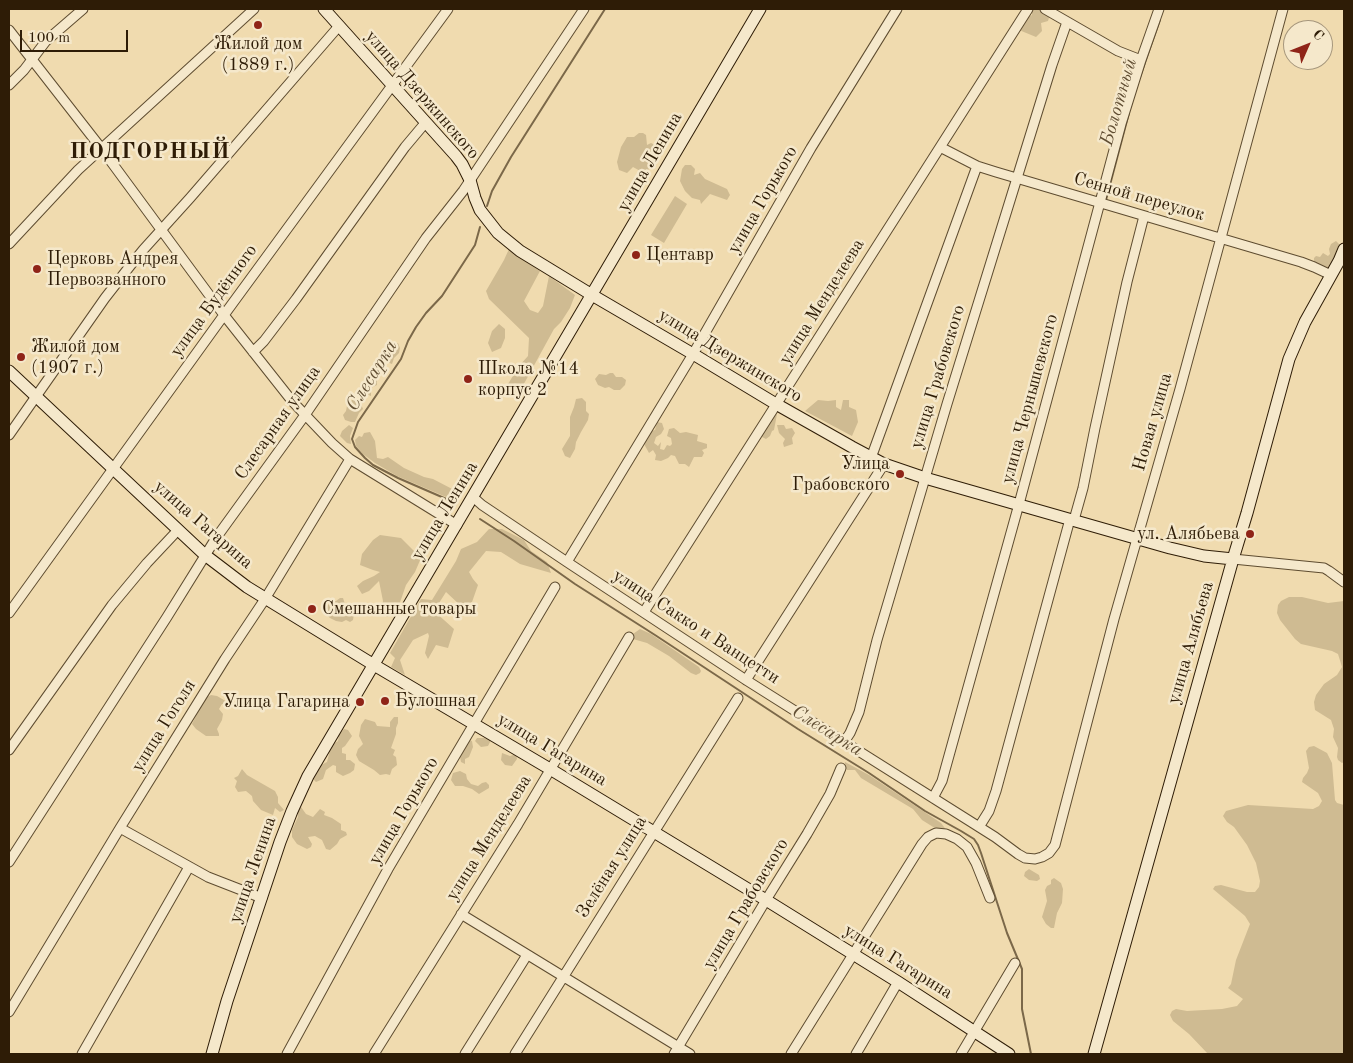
<!DOCTYPE html>
<html>
<head>
<meta charset="utf-8">
<style>
	body { margin:0 }
	#map { position:relative; width:1353px; height:1063px; overflow:hidden; background:#f0dbaf; font-family:"Old Standard TT",serif }
	canvas { display:block }
	.frame { position:absolute; inset:0; border:10px solid #2e1c06; pointer-events:none }
	.north { position:absolute; left:1283px; top:20px; width:50px; height:50px; box-sizing:border-box; background:#f5e8cb; border:1px solid #a5967c; border-radius:50%; rotate:46deg; font-size:14px; font-weight:700; line-height:20px; text-align:center; color:#2e1c06 }
	.north::after { content:''; display:block; margin:auto; width:18px; height:22px; background:#8f2418; clip-path:polygon(50% 0,100% 100%,50% 72%,0 100%) }
	.scale { position:absolute; left:20px; top:30px; width:108px; height:22px; box-sizing:border-box; border:2px solid #2e1c06; border-top:0; padding-left:6px; font-size:15px; line-height:18px; white-space:nowrap; color:#2e1c06; -webkit-text-stroke:4px #f5e8cb; paint-order:stroke }
</style>
</head>
<body>
<div id="map">
<canvas width="1353" height="1063"></canvas>
<div class="frame"></div>
<div class="north">С</div>
<div class="scale">100 m</div>
</div>
<script>
const ctx = document.querySelector('canvas').getContext('2d');
ctx.lineJoin = 'round';
function fillPath(path, color) { ctx.fillStyle = color; ctx.fill(path, 'evenodd'); }
const toPath = rows => new Path2D(rows.map(r => 'M' + r).join(''));
function strokePath(path, color, width, dash) { ctx.strokeStyle = color; ctx.lineWidth = width; ctx.lineCap = dash ? 'butt' : 'round'; ctx.setLineDash(dash || []); ctx.stroke(path); }
function write(font, color, halo, rows, align = 'center') {
  ctx.font = font + ' "Old Standard TT",serif'; ctx.lineWidth = 5; ctx.setLineDash([]); ctx.textBaseline = 'middle'; ctx.strokeStyle = halo; ctx.fillStyle = color; for (const [text, x, y, turn = 0] of rows) {
    ctx.save(); ctx.translate(x, y); ctx.rotate((+turn || 0) * Math.PI / 180); ctx.textAlign = isNaN(turn) ? turn : align; if (halo) ctx.strokeText(text, 0, 0); ctx.fillText(text, 0, 0); ctx.restore();
  }
}
fillPath(toPath([
	[1032,9,1039,9,1050,14,1048,21,1041,23,1042,31,1036,37,1019,30,1025,19,1032,15],
	[639,133,643,133,646,135,647,145,651,143,655,145,659,153,650,169,642,172,633,167,627,173,619,170,617,162,621,147,627,137,634,137],
	[685,165,691,165,695,169,694,175,700,173,705,179,727,189,730,195,727,200,710,194,701,204,700,200,692,198,685,191,680,181,682,169],
	[675,196,687,204,664,243,651,235],
	[1336,241,1340,245,1334,264,1328,268,1314,262,1314,258,1316,256,1320,257,1323,253,1328,256,1330,254,1329,249,1331,244],
	[509,249,540,271,524,301,530,310,538,313,543,306,549,276,575,295,570,308,561,322,554,329,520,391,514,393,508,384,519,366,528,356,529,338,489,299,486,291,504,260],
	[499,324,505,329,505,338,501,348,492,352,488,343,492,331],
	[398,343,400,348,399,353,394,358,392,364,387,362,387,357,390,353,390,348,394,344],
	[610,373,613,373,616,377,622,377,626,380,625,385,620,390,614,390,609,387,605,388,598,385,595,379,599,374,606,375],
	[373,379,377,380,377,385,371,388,371,396,366,394,363,389,368,381],
	[582,398,586,402,586,411,589,414,588,420,581,432,576,442,575,449,570,458,565,456,562,449,570,436,570,417,574,407,576,399],
	[352,400,357,400,361,404,363,409,359,413,355,422,351,422,345,420,343,415,346,411,347,406],
	[818,400,828,401,836,400,836,407,841,410,843,400,849,400,849,407,856,410,858,422,852,436,805,411],
	[777,414,774,430,772,431,770,436,766,439,762,437,762,433,773,416],
	[657,422,662,423,664,429,661,434,656,437,654,443,658,446,661,442,660,449,664,450,667,445,670,446,672,444,671,438,667,436,669,429,674,428,680,433,686,432,698,435,697,441,707,444,707,448,702,450,704,453,702,457,694,457,689,467,685,464,679,464,675,456,671,455,668,458,661,461,655,460,656,455,653,450,649,453,644,444,651,431,655,430],
	[349,425,353,428,350,436,351,444,347,443,340,436,342,431],
	[777,425,784,425,786,429,792,428,795,433,792,438,793,444,784,447,783,443,785,439,779,433],
	[370,432,375,441,377,458,383,459,388,457,404,468,424,477,433,479,456,491,454,495,450,498,446,497,397,476,375,463,363,454,356,446,355,440,359,436,362,437,364,433],
	[489,529,502,529,524,540,531,551,547,562,551,573,520,564,501,552,486,551,469,572,473,579,478,585,472,602,461,606,446,592,434,611,454,629,448,648,436,645,428,659,425,653,429,636,428,633,413,640,400,660,405,675,391,667,395,658,390,653,421,599,432,600,456,561,461,549,477,542],
	[380,535,401,538,421,558,415,572,406,585,397,611,387,617,381,610,383,601,379,581,369,591,362,594,357,586,363,581,374,576,380,572,373,570,360,565,362,554,373,540],
	[1289,597,1302,597,1328,603,1344,601,1344,762,1342,763,1338,760,1337,757,1338,748,1333,737,1334,729,1331,720,1315,710,1314,702,1316,695,1324,684,1337,675,1342,667,1338,654,1332,651,1301,644,1295,639,1280,620,1277,613,1278,605,1281,601],
	[340,598,343,598,345,604,349,603,352,604,355,608,353,620,350,622,346,620,342,622,336,621,330,618,325,613,328,605,333,601,336,601],
	[640,629,651,634,699,667,701,671,700,673,696,675,691,673,669,656,647,643,633,639,633,634],
	[211,695,217,696,229,703,222,704,219,709,223,714,222,720,217,729,219,734,219,736,206,736,196,729,192,724,205,698],
	[394,717,398,717,398,723,396,728,396,734,391,748,395,750,393,755,396,757,397,765,392,769,390,775,386,774,380,775,374,770,359,761,356,755,358,749,363,744,359,736,361,725,365,719,375,722,377,726,390,727,390,722],
	[344,729,348,730,352,736,345,746,342,748,342,753,346,754,346,760,350,760,355,764,354,770,350,773,343,776,336,772,336,766,333,765,326,770,323,779,316,782,313,779,319,766,327,762,330,750,333,744,338,741,339,735],
	[477,738,484,738,491,740,488,746,481,747,475,741],
	[468,740,472,741,473,747,469,757,465,759,465,764,461,762,460,757],
	[1314,746,1327,753,1332,763,1335,800,1337,803,1344,805,1344,1054,1208,1054,1189,1034,1173,1021,1170,1015,1172,1011,1176,1009,1187,1011,1222,1009,1237,1006,1243,999,1228,988,1231,984,1236,960,1250,924,1245,916,1213,889,1215,886,1221,885,1247,892,1255,892,1259,887,1260,881,1256,863,1247,845,1234,827,1227,822,1223,816,1226,811,1248,805,1313,809,1319,806,1322,801,1318,793,1302,782,1303,778,1307,773,1309,768,1306,751,1309,747],
	[502,753,510,756,516,754,517,759,512,766,505,765,501,760],
	[845,762,869,775,941,823,947,831,938,830,922,820,913,809,861,778,855,770,847,770,844,766],
	[242,769,247,775,275,791,278,797,278,803,284,810,280,812,275,808,273,815,261,810,253,801,252,796,246,791,238,792,235,787,237,781,234,778,238,776],
	[460,771,466,774,467,779,471,784,478,786,482,783,486,782,489,785,489,788,479,794,472,789,463,786,455,786,451,780,453,773],
	[301,807,306,814,313,817,320,809,325,812,324,815,332,818,341,824,341,830,346,832,347,835,340,839,337,844,330,850,326,849,322,840,315,836,308,837,312,844,311,847,307,849,297,844,292,837,292,830,298,817,297,812],
	[1029,869,1039,875,1040,879,1037,881,1029,880,1024,876,1025,872],
	[1054,878,1061,883,1063,889,1062,903,1057,913,1054,928,1051,928,1046,924,1042,917,1047,901,1045,890,1047,886,1051,884,1051,880]
]), '#cfbb92');
strokePath(toPath([
	[1140,77,1160,20],
	[1106,200,1129,113],
	[487,206,492,191,511,157,605,9],
	[451,501,398,478,373,465,365,458,355,447,352,439,358,422,401,359,408,341,416,327,426,313,442,296,475,245,480,227],
	[480,519,514,541,575,584,655,635,798,729,869,773,925,811,961,831,974,839,978,845,981,853,1007,933,1022,969,1022,1009,1031,1054]
]), '#7b6849', 2);
const minor = toPath([
	[1045,9,1118,51,1141,60],
	[9,30,101,148,224,315,292,401,332,443,350,459,457,525],
	[9,85,24,70,46,41,83,9],
	[940,147,977,166,996,172,1301,262,1314,267,1331,275],
	[9,244,78,170,254,9],
	[253,352,264,341,296,299,405,147,426,122],
	[9,435,105,298,130,266,143,250,190,198,339,26],
	[871,458,977,166],
	[473,497,482,505,567,562,746,680,995,837,1018,854,1025,858,1035,859,1042,857,1049,853,1055,845,1114,619,1180,389,1283,9],
	[1074,520,1083,488,1095,428,1127,282,1144,216],
	[1233,559,1324,568,1329,571,1344,582],
	[567,562,693,354,811,148,897,9],
	[644,612,1028,9],
	[9,613,224,315,448,9],
	[746,680,884,464],
	[844,742,850,733,859,712,877,640,947,404,1052,65,1067,22],
	[9,750,112,605,147,563,178,530],
	[933,798,942,781,945,770,1019,504,1121,124,1141,60,1159,9],
	[979,827,989,811,996,791,1070,519],
	[120,828,208,877,262,898],
	[9,862,167,617,216,538,305,415,426,238,463,191,584,9],
	[461,914,690,1054],
	[9,1012,120,828,225,659,265,599,350,459],
	[82,1054,189,867],
	[287,1054,388,869,555,587],
	[374,1054,518,824,629,637],
	[465,1054,527,955],
	[515,1054,738,698],
	[674,1054,766,900,807,834,830,794,841,768],
	[791,1054,922,844,928,837,936,833,946,834,957,839,967,847,976,863,990,898],
	[856,1054,898,982],
	[961,1054,1015,963]
]);
const secondary = toPath([
	[324,9,456,156,462,164,470,180,475,198,480,210,498,233,520,251,592,295,693,354,776,404,852,447,884,464,925,478,1170,548,1204,556,1233,559],
	[9,371,205,555,247,587,374,665,550,769,766,900,898,982,1009,1054],
	[212,1054,227,1001,280,842,292,811,308,776,760,9],
	[1094,1054,1233,559,1247,513,1289,359,1305,322,1339,261,1344,249]
]);
strokePath(minor, '#5e4c30', 11);
strokePath(secondary, '#2e1c06', 13);
strokePath(minor, '#f5e8cb', 9);
strokePath(secondary, '#f5e8cb', 11);
for (const [x, y, r, color] of [
	[258,25,5,"#8f2418"],
	[636,255,5,"#8f2418"],
	[37,269,5,"#8f2418"],
	[21,357,5,"#8f2418"],
	[468,379,5,"#8f2418"],
	[900,474,5,"#8f2418"],
	[1250,534,5,"#8f2418"],
	[312,609,5,"#8f2418"],
	[385,701,5,"#8f2418"],
	[360,702,5,"#8f2418"]
]) { const dot = new Path2D(); dot.arc(x, y, r, 0, 2 * Math.PI); ctx.fillStyle = color; ctx.fill(dot); strokePath(dot, '#f5e8cb', 2); }
write('18px', '#2e1c06', '#f5e8cb', [
	["Жилой дом",258,44,"center"],
	["(1889 г.)",258,65,"center"],
	["Центавр",646,255],
	["Церковь Андрея",47,259],
	["Первозванного",47,280],
	["Жилой дом",31,347],
	["(1907 г.)",31,368],
	["Школа №14",478,369],
	["корпус 2",478,390],
	["Улица",890,464,"right"],
	["Грабовского",890,485,"right"],
	["ул. Алябьева",1240,534,"right"],
	["Смешанные товары",322,609],
	["Булошная",395,701],
	["Улица Гагарина",350,702,"right"]
], 'left');
write('18px', '#2e1c06', '#f5e8cb', [
	["улица Дзержинского",422,95,49],
	["улица Ленина",650,162,-60],
	["Сенной переулок",1139,197,16],
	["улица Горького",763,200,-60],
	["улица Будённого",214,301,-54],
	["улица Менделеева",822,302,-58],
	["улица Дзержинского",730,356,31],
	["улица Грабовского",938,377,-73],
	["улица Чернышевского",1030,399,-75],
	["Новая улица",1153,422,-74],
	["Слесарная улица",278,423,-55],
	["улица Ленина",445,511,-59],
	["улица Гагарина",203,525,41],
	["улица Сакко и Ванцетти",696,627,33],
	["улица Алябьева",1191,643,-74],
	["улица Гоголя",164,726,-58],
	["улица Гагарина",552,750,31],
	["улица Горького",404,811,-60],
	["улица Менделеева",489,838,-58],
	["Зелёная улица",612,867,-58],
	["улица Ленина",253,870,-71],
	["улица Грабовского",746,904,-59],
	["улица Гагарина",898,962,32]
]);
write('italic 19px', '#614e33', '#f5e8cb', [
	["Болотный",1119,102,-74],
	["Слесарка",372,376,-58],
	["Слесарка",827,731,32]
]);
ctx.letterSpacing = '1px';
write('bold 22px', '#2e1c06', '#f5e8cb', [
	["ПОДГОРНЫЙ",150,152]
]);
ctx.letterSpacing = '0px';
</script>
</body>
</html>
